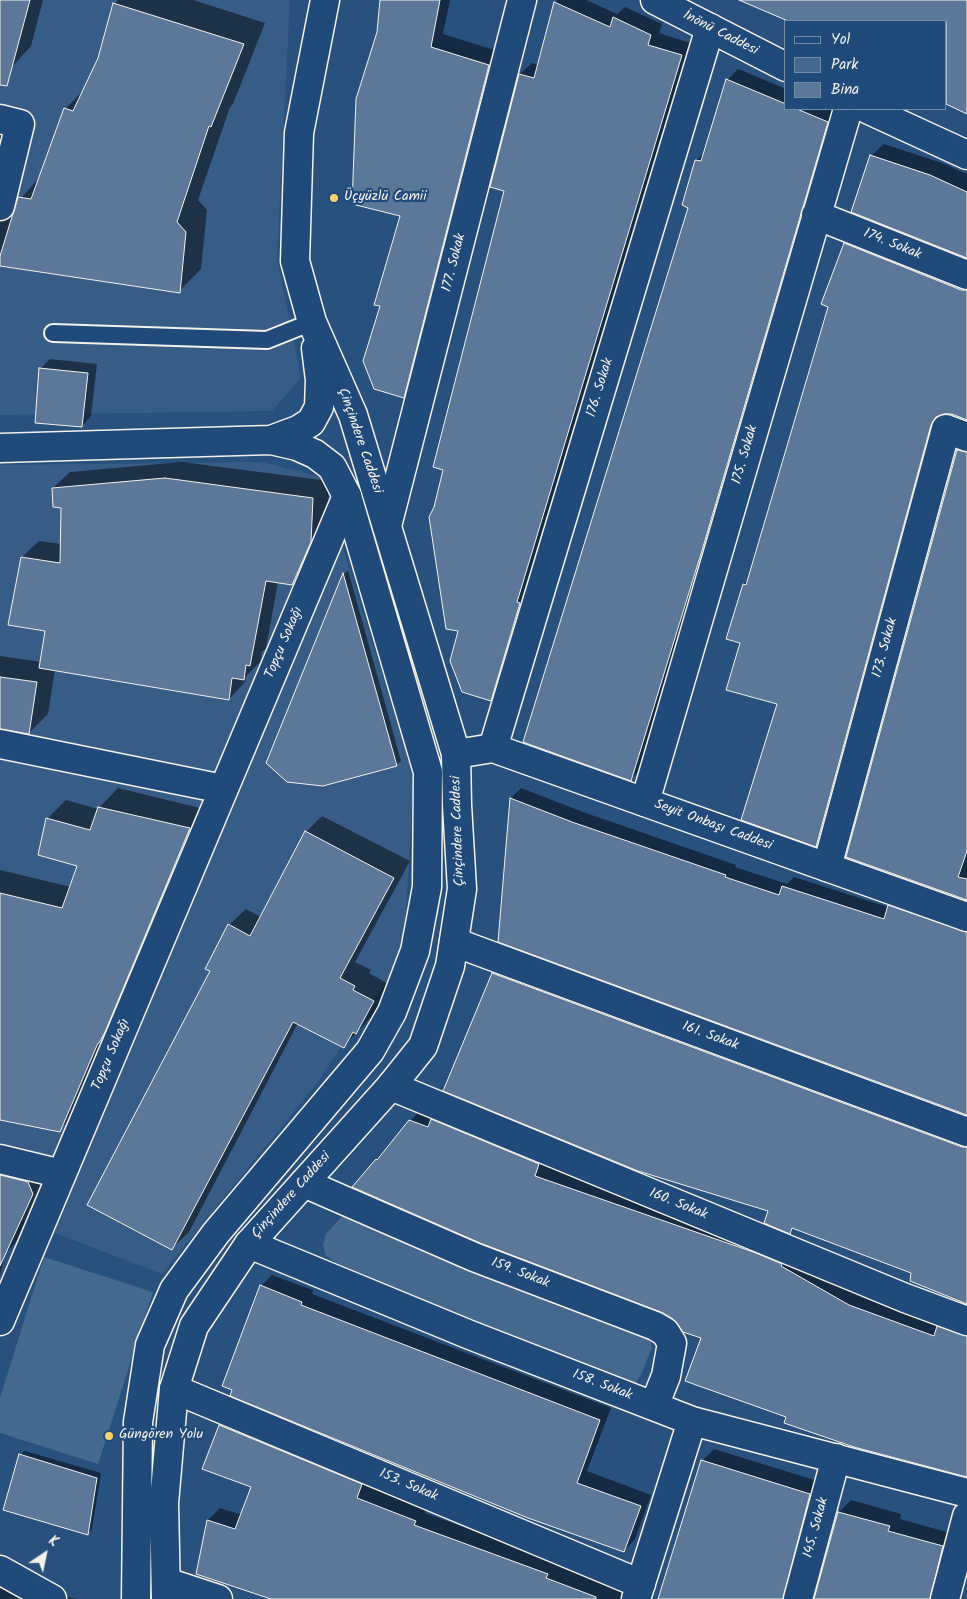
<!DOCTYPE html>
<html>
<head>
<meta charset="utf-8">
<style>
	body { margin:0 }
	#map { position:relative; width:967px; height:1599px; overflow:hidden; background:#28517e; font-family:Kalam,sans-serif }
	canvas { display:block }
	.legend { position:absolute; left:784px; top:20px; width:162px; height:90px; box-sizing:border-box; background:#1f4a7a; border:1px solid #748da6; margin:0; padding:6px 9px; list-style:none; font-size:15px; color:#f4f1e8 }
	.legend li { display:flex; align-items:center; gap:10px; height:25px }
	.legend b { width:25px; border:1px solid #748da6 }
	.north { position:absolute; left:20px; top:1529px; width:50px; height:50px; -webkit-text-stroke:4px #1f4a7a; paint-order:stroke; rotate:34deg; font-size:14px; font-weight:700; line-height:20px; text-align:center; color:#f4f1e8 }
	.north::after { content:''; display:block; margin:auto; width:18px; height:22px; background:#f4f1e8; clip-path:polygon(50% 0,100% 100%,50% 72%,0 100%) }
</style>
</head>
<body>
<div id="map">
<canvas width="967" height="1599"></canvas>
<ul class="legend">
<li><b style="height:6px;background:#1f4a7a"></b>Yol</li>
<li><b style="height:14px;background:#45688e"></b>Park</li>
<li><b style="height:14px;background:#5b7899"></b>Bina</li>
</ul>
<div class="north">K</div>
</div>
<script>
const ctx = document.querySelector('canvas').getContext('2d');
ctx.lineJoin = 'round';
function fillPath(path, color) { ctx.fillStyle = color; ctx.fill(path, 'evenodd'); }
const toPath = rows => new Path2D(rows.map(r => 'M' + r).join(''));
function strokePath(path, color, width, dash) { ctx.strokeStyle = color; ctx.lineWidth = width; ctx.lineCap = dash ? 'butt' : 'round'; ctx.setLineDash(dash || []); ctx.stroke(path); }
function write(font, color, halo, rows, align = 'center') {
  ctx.font = font + ' Kalam,sans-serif'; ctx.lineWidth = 4.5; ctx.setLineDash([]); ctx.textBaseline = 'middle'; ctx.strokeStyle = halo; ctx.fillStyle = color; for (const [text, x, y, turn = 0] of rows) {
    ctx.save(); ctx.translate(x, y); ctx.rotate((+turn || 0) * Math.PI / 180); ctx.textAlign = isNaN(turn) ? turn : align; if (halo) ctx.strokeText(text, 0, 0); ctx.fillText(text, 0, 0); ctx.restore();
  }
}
fillPath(toPath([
	[0,0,290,0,277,258,301,378,272,411,0,415],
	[262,462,321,477,414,777,403,958,314,1087,162,1274,0,1212,0,465]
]), '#375d86');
fillPath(toPath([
	[344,1214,649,1336,652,1347,643,1370,635,1385,452,1313,335,1262,326,1256,323,1245,326,1234],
	[44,1257,153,1292,98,1464,0,1433,0,1398]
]), '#45688e');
fillPath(toPath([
	[0,0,43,0,31,46,0,80],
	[118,0,193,0,265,23,233,104,230,107,198,200,207,210,201,269,179,291,0,265,0,105,10,108,10,195,19,200,41,176,65,109,85,89,99,59,115,4],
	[381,0,450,0,443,34,501,52,416,384,403,396,381,305,401,215,379,32],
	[557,0,586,0,617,14,625,7,662,24,659,33,693,44,502,689,490,700,459,630,435,507,506,190,492,186,520,74,532,63,539,65,555,3],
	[742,0,967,0,967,112,946,102,946,21,791,21],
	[738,69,786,89,786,109,834,109,642,768,631,779,690,207,683,204,697,160,705,152,727,80],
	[884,144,942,163,967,174,967,257,871,156],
	[857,231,967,275,967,419,952,413,942,413,828,833,816,845,779,703,741,642,744,584,749,578,830,306,845,244],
	[50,359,97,364,91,416,82,426,40,369],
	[967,441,967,899,847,856,958,450],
	[182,462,329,481,327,524,309,567,292,584,278,582,266,648,262,652,260,662,246,676,245,682,229,699,55,669,48,714,29,733,0,728,0,656,41,662,47,630,22,557,39,541,61,544,62,506,53,488,70,472],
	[348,570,401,761,396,765,267,763,344,574],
	[118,788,208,810,78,1112,59,1130,0,1119,0,870,71,887,79,865,47,819,66,800,98,809],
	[521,788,583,812,736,865,735,867,787,884,794,877,888,907,899,896,953,915,949,927,967,932,967,1112,500,941,511,798],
	[322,816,410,861,355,962,371,970,369,973,390,985,372,1016,343,1047,298,1023,189,1232,172,1248,211,970,229,925,246,909,261,917,306,832],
	[505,962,967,1133,967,1303,912,1272,794,1228,790,1232,769,1210,493,973],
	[421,1109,967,1322,967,1476,788,1417,702,1337,674,1318,376,1160],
	[12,1163,45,1181,17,1241,5,1254,0,1275,0,1174],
	[272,1275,313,1290,312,1294,611,1408,587,1471,651,1495,635,1539,624,1551,261,1286],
	[232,1413,373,1472,368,1486,427,1508,425,1513,559,1562,558,1566,639,1599,276,1599,197,1573,208,1520,220,1508,242,1515,253,1486,204,1468,220,1425],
	[714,1449,821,1482,801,1599,659,1599,702,1461],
	[25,1451,101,1473,92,1529,88,1534,20,1455],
	[851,1500,901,1514,900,1519,954,1534,947,1599,815,1599,839,1512],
	[0,1562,62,1596,78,1599,0,1599]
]), '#0007');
const building = toPath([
	[0,0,30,0,7,86,0,85,0,0],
	[380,0,440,0,431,47,489,65,404,398,374,389,363,361,380,306,374,305,400,216,352,204,356,99,377,32,380,0],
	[739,0,967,0,967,114,946,104,946,21,788,21,739,0],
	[554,2,610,27,613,17,651,35,648,45,682,55,517,602,520,603,491,701,462,692,450,661,458,631,446,629,429,517,434,507,443,470,433,467,504,191,490,187,519,74,534,78,554,2],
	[113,3,244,44,211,127,209,126,177,222,186,232,180,293,0,266,0,256,18,197,31,199,64,108,73,111,98,58,113,3],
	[726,79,786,104,786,109,797,109,828,122,703,547,631,781,523,742,688,208,682,205,695,160,701,161,726,79],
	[870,155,930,175,967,192,967,258,851,212,870,155],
	[844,243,961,290,967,290,967,420,952,414,944,414,936,417,931,425,816,847,741,820,777,704,726,690,740,643,726,639,743,584,746,585,828,307,821,304,844,243],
	[39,368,88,373,82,427,35,423,39,368],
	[957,450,967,452,967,851,958,877,967,879,967,900,846,857,957,450],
	[165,478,313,498,311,542,292,585,266,581,250,666,246,665,244,680,232,678,229,700,39,668,45,631,8,625,21,557,60,563,61,508,53,507,52,488,165,478],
	[343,573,397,766,323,786,287,782,266,763,343,573],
	[0,677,37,682,29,734,0,729,0,677],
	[510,798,572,822,726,875,725,877,779,895,782,886,884,919,888,905,967,932,967,1115,498,942,510,798],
	[98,807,190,828,105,1032,99,1043,98,1043,60,1132,0,1120,0,893,62,908,77,866,38,855,46,818,90,830,98,807],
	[305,831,394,878,340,978,355,986,353,990,374,1001,356,1034,353,1032,344,1048,293,1022,172,1250,87,1205,210,971,205,969,228,924,250,936,305,831],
	[492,973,962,1147,967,1147,967,1304,910,1281,911,1273,792,1228,790,1234,764,1223,768,1211,638,1171,443,1091,492,973],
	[431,1119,539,1164,535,1176,756,1253,782,1264,781,1266,849,1305,934,1336,937,1326,967,1336,967,1477,854,1447,784,1423,786,1417,685,1381,701,1338,683,1332,673,1319,663,1313,480,1243,352,1187,376,1159,377,1160,409,1120,428,1127,431,1119],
	[0,1175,28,1182,33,1194,0,1266,0,1175],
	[260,1285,302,1302,301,1305,600,1420,577,1483,641,1506,624,1552,528,1518,230,1396,232,1390,222,1386,260,1285],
	[219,1425,362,1484,357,1498,416,1521,414,1525,548,1574,546,1578,596,1597,596,1599,271,1599,196,1574,207,1520,235,1529,251,1487,202,1469,219,1425],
	[19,1454,97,1478,88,1535,3,1510,19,1454],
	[701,1460,810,1494,783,1599,658,1599,701,1460],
	[838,1512,890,1526,888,1531,943,1546,930,1599,814,1599,838,1512]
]);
fillPath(building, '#5b7899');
strokePath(building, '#f4f1e8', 1);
const service = toPath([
	[53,333,267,340,312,322]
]);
const minor = toPath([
	[0,119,20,124,0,206],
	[816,215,967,275],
	[387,526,522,0],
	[0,744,223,789],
	[493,748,710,28],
	[645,802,848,109],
	[827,867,946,429,967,437],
	[454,942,967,1132],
	[391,1086,905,1298,967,1321],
	[0,1159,62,1174],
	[304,1183,474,1257,655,1326,665,1332,672,1343,666,1376,654,1406],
	[249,1244,470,1335,692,1421,967,1493],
	[0,1321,347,496],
	[174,1389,641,1584],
	[0,1570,52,1599],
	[166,1582,218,1599],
	[636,1599,692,1421],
	[798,1599,836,1458]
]);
const tertiary = toPath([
	[456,754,493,748,967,917],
	[945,1599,967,1516]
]);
const secondary = toPath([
	[655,0,786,67],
	[867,109,967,155],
	[0,448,271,440,298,430,311,422,319,407,320,380,316,348],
	[136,1599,138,1422,150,1345,174,1290,216,1233,370,1051,392,1012,415,951,427,887,428,772,347,496,332,467,315,454,297,446,271,440],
	[166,1599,164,1503,174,1389,194,1326,249,1244,391,1086,423,1046,450,966,462,889,457,805,456,754,353,415,312,322,295,261,299,133,325,0]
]);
strokePath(service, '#f4f1e8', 20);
strokePath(minor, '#f4f1e8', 31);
strokePath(tertiary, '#f4f1e8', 31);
strokePath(secondary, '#f4f1e8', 31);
strokePath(service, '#1f4a7a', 16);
strokePath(minor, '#1f4a7a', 28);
strokePath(tertiary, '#1f4a7a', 28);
strokePath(secondary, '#1f4a7a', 28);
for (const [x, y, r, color] of [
	[334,198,5,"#ffd166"],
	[109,1436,5,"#ffd166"]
]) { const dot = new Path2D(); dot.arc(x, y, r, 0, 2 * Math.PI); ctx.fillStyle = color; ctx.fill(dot); strokePath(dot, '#1f4a7a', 2); }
write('14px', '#f4f1e8', '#1f4a7a', [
	["İnönü Caddesi",720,34,27],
	["174. Sokak",892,245,22],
	["177. Sokak",455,263,-76],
	["176. Sokak",601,388,-73],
	["Çinçindere Caddesi",359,441,71],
	["175. Sokak",746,455,-74],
	["Topçu Sokağı",285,643,-67],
	["173. Sokak",886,648,-75],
	["Seyit Onbaşı Caddesi",713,826,20],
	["Çinçindere Caddesi",459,831,-92],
	["161. Sokak",710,1037,20],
	["Topçu Sokağı",112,1055,-67],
	["Çinçindere Caddesi",292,1196,-48],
	["160. Sokak",678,1205,22],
	["159. Sokak",520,1274,21],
	["158. Sokak",602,1386,21],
	["153. Sokak",408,1486,23],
	["145. Sokak",817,1528,-75]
]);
write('14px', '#f4f1e8', '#1f4a7a', [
	["Üçyüzlü Camii",344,198],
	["Güngören Yolu",119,1436]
], 'left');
</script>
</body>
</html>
